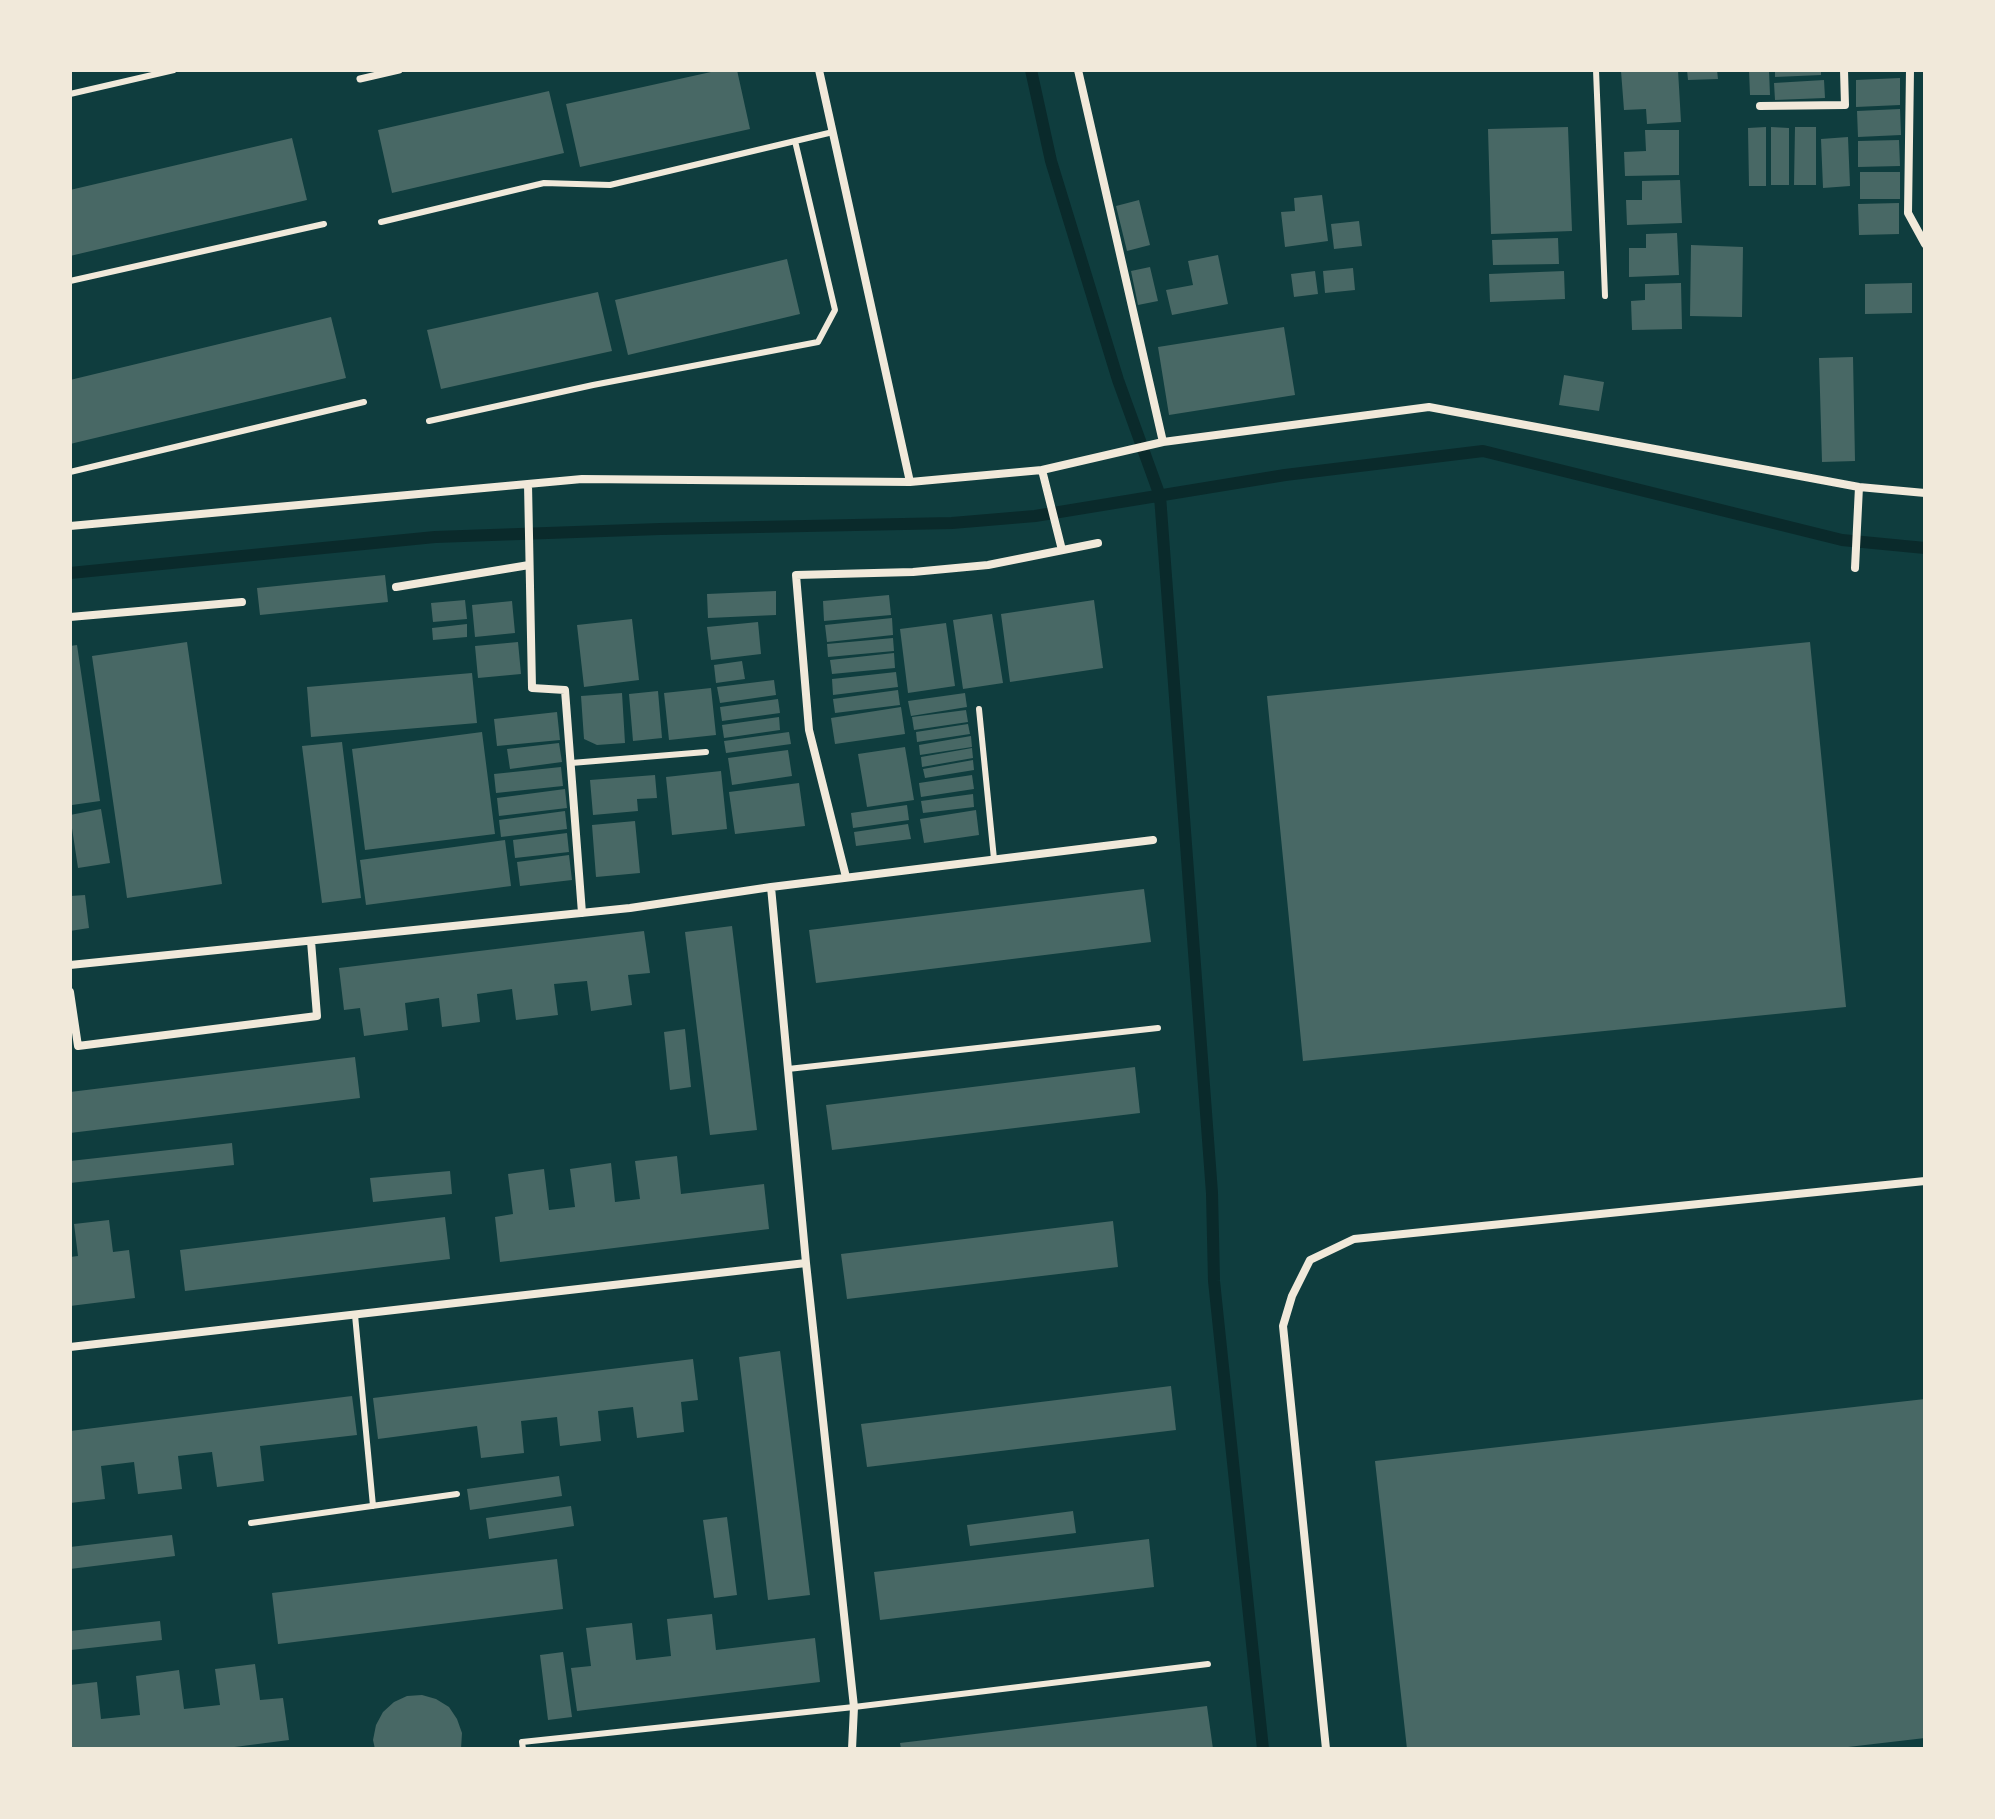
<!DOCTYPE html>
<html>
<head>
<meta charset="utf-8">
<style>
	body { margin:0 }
	#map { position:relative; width:1995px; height:1819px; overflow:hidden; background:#0f3d3e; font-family:"Source Sans 3",sans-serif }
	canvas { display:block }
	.frame { position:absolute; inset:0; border:72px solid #f1e9da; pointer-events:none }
</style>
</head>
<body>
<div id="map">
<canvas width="1995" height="1819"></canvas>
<div class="frame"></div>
</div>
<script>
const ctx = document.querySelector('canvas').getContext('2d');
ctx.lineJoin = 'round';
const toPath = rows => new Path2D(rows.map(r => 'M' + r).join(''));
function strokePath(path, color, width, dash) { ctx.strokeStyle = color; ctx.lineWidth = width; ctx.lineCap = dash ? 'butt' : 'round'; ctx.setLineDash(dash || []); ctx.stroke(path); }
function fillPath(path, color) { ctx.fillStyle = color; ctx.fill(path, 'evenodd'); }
strokePath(toPath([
	[1031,70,1051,161,1118,380,1160,496,1212,1193,1214,1281,1263,1749],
	[70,573,435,537,660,529,952,523,1035,516,1285,475,1483,451,1842,540,1925,548]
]), '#0a2a2b', 12);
fillPath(toPath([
	[720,70,737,70,750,129,580,167,566,104],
	[1643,70,1678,70,1681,122,1647,124,1646,109,1624,110,1621,71],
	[1687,70,1717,70,1718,79,1688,80],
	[1749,70,1769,70,1770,95,1750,95],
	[1775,70,1821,70,1821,75,1775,77],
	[1900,78,1900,105,1856,107,1856,80],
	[1824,80,1825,98,1775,100,1774,83],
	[549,91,564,153,392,193,378,130],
	[1900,109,1901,135,1858,137,1857,111],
	[1568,127,1572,231,1491,234,1488,129],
	[1766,127,1766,186,1749,186,1748,128],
	[1771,127,1789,128,1789,185,1771,185],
	[1795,127,1816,127,1816,185,1794,185],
	[1645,130,1679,130,1679,175,1625,176,1624,152,1646,151],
	[1848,137,1850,186,1823,188,1821,139],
	[292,138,307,200,70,256,70,190],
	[1899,140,1900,166,1858,167,1858,141],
	[1860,172,1900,172,1900,199,1860,199],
	[1680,180,1682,223,1627,225,1626,200,1642,200,1642,181],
	[1322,195,1328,241,1285,247,1281,212,1295,211,1294,198],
	[1139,200,1150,245,1127,251,1116,206],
	[1899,203,1899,234,1859,235,1858,204],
	[1359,221,1362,246,1334,249,1331,224],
	[1677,233,1679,275,1629,277,1629,248,1646,248,1646,234],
	[1558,238,1559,264,1493,265,1492,240],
	[1691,245,1743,247,1742,317,1690,316],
	[1218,255,1228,304,1172,315,1166,290,1193,285,1188,261],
	[787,259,800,314,628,355,615,300],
	[1150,267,1158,301,1138,305,1131,271],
	[1353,268,1355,290,1325,293,1323,271],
	[1315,271,1318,294,1294,297,1291,274],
	[1564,271,1565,299,1490,302,1489,274],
	[1681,283,1682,329,1632,330,1631,301,1645,300,1645,284],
	[1912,283,1912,313,1865,314,1865,284],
	[598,292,612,351,441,389,427,330],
	[331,317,346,378,70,444,70,380],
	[1284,327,1295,395,1169,415,1158,347],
	[1853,357,1855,461,1822,462,1819,358],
	[1564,375,1604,382,1599,411,1559,405],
	[385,575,388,602,260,615,257,588],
	[776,591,776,615,708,618,707,594],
	[889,595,891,615,824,621,823,601],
	[465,600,467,619,433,622,431,603],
	[1094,600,1103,668,1010,682,1001,614],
	[512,601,515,633,475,637,472,605],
	[992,614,1003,683,963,689,953,620],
	[892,618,893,635,827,642,825,625],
	[632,619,639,680,584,687,577,625],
	[758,622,761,654,711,660,707,627],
	[946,623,955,686,908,693,900,629],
	[467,624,467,637,433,640,432,628],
	[893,638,894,651,828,657,827,644],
	[187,642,222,884,127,898,92,656],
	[518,642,521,674,478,678,475,646],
	[1810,642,1846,1007,1303,1061,1267,696],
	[77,645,100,801,72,805,70,795,70,646],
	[894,653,895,668,832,674,830,660],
	[742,661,745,679,716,683,714,665],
	[896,672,898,687,833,695,832,679],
	[472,673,477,723,311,737,307,687],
	[774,680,776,695,720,703,717,687],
	[711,688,716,735,669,740,664,693],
	[898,690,900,705,835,713,833,699],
	[658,691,662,738,633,741,629,694],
	[622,693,625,743,597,745,584,739,581,696],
	[965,693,967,707,911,716,908,701],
	[778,699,780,713,722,721,720,707],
	[901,707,905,734,835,744,831,718],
	[966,710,968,722,914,730,912,717],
	[557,712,560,740,497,746,494,719],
	[779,717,780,730,724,738,722,725],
	[968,724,970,734,917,742,916,732],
	[482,732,495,834,365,850,352,749],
	[789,732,791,744,726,753,724,741],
	[971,736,972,747,920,755,919,745],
	[342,742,361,898,322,903,302,746],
	[559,743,562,762,510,769,507,749],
	[905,747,914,800,867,807,858,754],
	[972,748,973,758,922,767,921,757],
	[788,750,792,776,732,785,728,758],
	[973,760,974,770,925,778,923,769],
	[561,767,563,786,496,793,494,774],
	[721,771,727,829,672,835,666,777],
	[655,775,657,798,637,799,638,811,593,815,590,780],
	[972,775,974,789,921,797,919,783],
	[799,783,805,826,735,834,729,792],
	[565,789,567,808,499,816,497,798],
	[973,794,974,807,923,813,921,801],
	[907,805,909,820,853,828,851,813],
	[101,809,110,863,78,868,70,815],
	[976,810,979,835,924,843,920,819],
	[565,811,567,829,501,837,499,820],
	[635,821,640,873,596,877,592,825],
	[908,824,911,839,856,846,854,832],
	[567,833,569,852,515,858,513,840],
	[505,840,511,886,366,905,360,860],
	[569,855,572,880,520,886,517,862],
	[1144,889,1151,942,816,983,809,930],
	[85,895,89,928,70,931,70,896],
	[732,926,757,1130,710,1135,685,932],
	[644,931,650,973,628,975,632,1005,591,1011,587,981,554,984,558,1015,516,1020,512,989,477,994,480,1022,442,1027,439,998,405,1003,408,1030,364,1036,360,1008,344,1010,339,968],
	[685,1029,691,1087,670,1090,664,1032],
	[355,1057,360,1098,70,1133,70,1092],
	[1135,1067,1140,1113,832,1150,826,1105],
	[232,1143,234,1165,70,1183,70,1161],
	[677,1156,681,1194,764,1184,769,1229,500,1262,495,1217,513,1214,508,1174,544,1169,549,1210,575,1207,570,1169,611,1163,615,1202,640,1199,635,1161],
	[450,1171,452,1194,373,1202,370,1178],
	[445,1217,450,1259,185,1291,180,1250],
	[109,1220,113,1252,129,1250,135,1298,70,1306,70,1257,78,1256,74,1224],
	[1113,1221,1118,1267,847,1299,841,1254],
	[780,1351,810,1595,768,1600,739,1357],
	[693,1359,698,1400,681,1402,684,1432,637,1438,633,1407,598,1411,601,1441,560,1446,557,1417,521,1421,524,1453,481,1458,477,1426,378,1439,373,1398],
	[1171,1386,1176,1430,867,1467,861,1424],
	[352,1396,357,1435,260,1446,264,1481,217,1487,212,1452,178,1456,182,1489,138,1494,134,1462,101,1466,105,1499,70,1503,70,1431],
	[1925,1399,1925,1738,1831,1749,1407,1749,1375,1461],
	[559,1476,562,1496,470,1510,467,1489],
	[571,1506,574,1526,489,1539,486,1518],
	[1073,1511,1076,1533,970,1546,967,1525],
	[727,1517,737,1595,714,1598,703,1520],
	[172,1535,175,1556,70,1569,70,1547],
	[1149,1539,1154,1587,880,1620,874,1572],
	[557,1559,563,1609,278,1644,272,1593],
	[712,1614,716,1650,815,1638,820,1682,577,1711,571,1668,591,1666,586,1628,632,1623,636,1660,671,1656,667,1619],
	[160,1621,162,1640,71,1650,70,1631],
	[563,1652,572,1717,548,1720,540,1655],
	[255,1664,260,1700,283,1698,289,1740,219,1749,70,1749,70,1685,97,1682,101,1719,140,1715,136,1676,179,1670,184,1709,220,1705,215,1669],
	[422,1695,436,1699,449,1707,457,1719,462,1733,461,1749,375,1749,373,1740,376,1725,383,1712,394,1702,407,1696],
	[1207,1706,1213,1749,901,1749,900,1743]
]), '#486865');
strokePath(toPath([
	[1596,70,1605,296],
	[70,94,174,70],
	[381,222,544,183,610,185,833,132],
	[70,281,324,224],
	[429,421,593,385,818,342,835,310,795,141],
	[70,472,364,402],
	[979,709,994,859],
	[571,763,706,752],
	[788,1069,1158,1028],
	[355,1315,373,1506],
	[251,1523,457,1494],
	[523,1749,522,1742,854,1707,1208,1664]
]), '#f1e9da', 6);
strokePath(toPath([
	[360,79,399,70]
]), '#f1e9da', 7);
strokePath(toPath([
	[819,70,910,482],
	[1078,70,1163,442],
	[1910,70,1908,213,1925,244],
	[1760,106,1845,105,1844,70],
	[1042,470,1062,550],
	[528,484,532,688,565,690,582,913],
	[70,526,582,479,910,482,1042,470,1163,442,1429,407,1859,487,1925,493],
	[1855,568,1859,487],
	[396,587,529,565],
	[70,617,242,602],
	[846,877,809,730,796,575,913,572,988,565,1098,543],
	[771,887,806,1263,854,1707,852,1749],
	[70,965,630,908,771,887,1153,840],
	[70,992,78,1046,317,1016,311,941],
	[70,1347,806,1263],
	[1326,1749,1283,1326,1292,1296,1310,1260,1354,1239,1925,1181]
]), '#f1e9da', 8);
</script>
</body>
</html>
